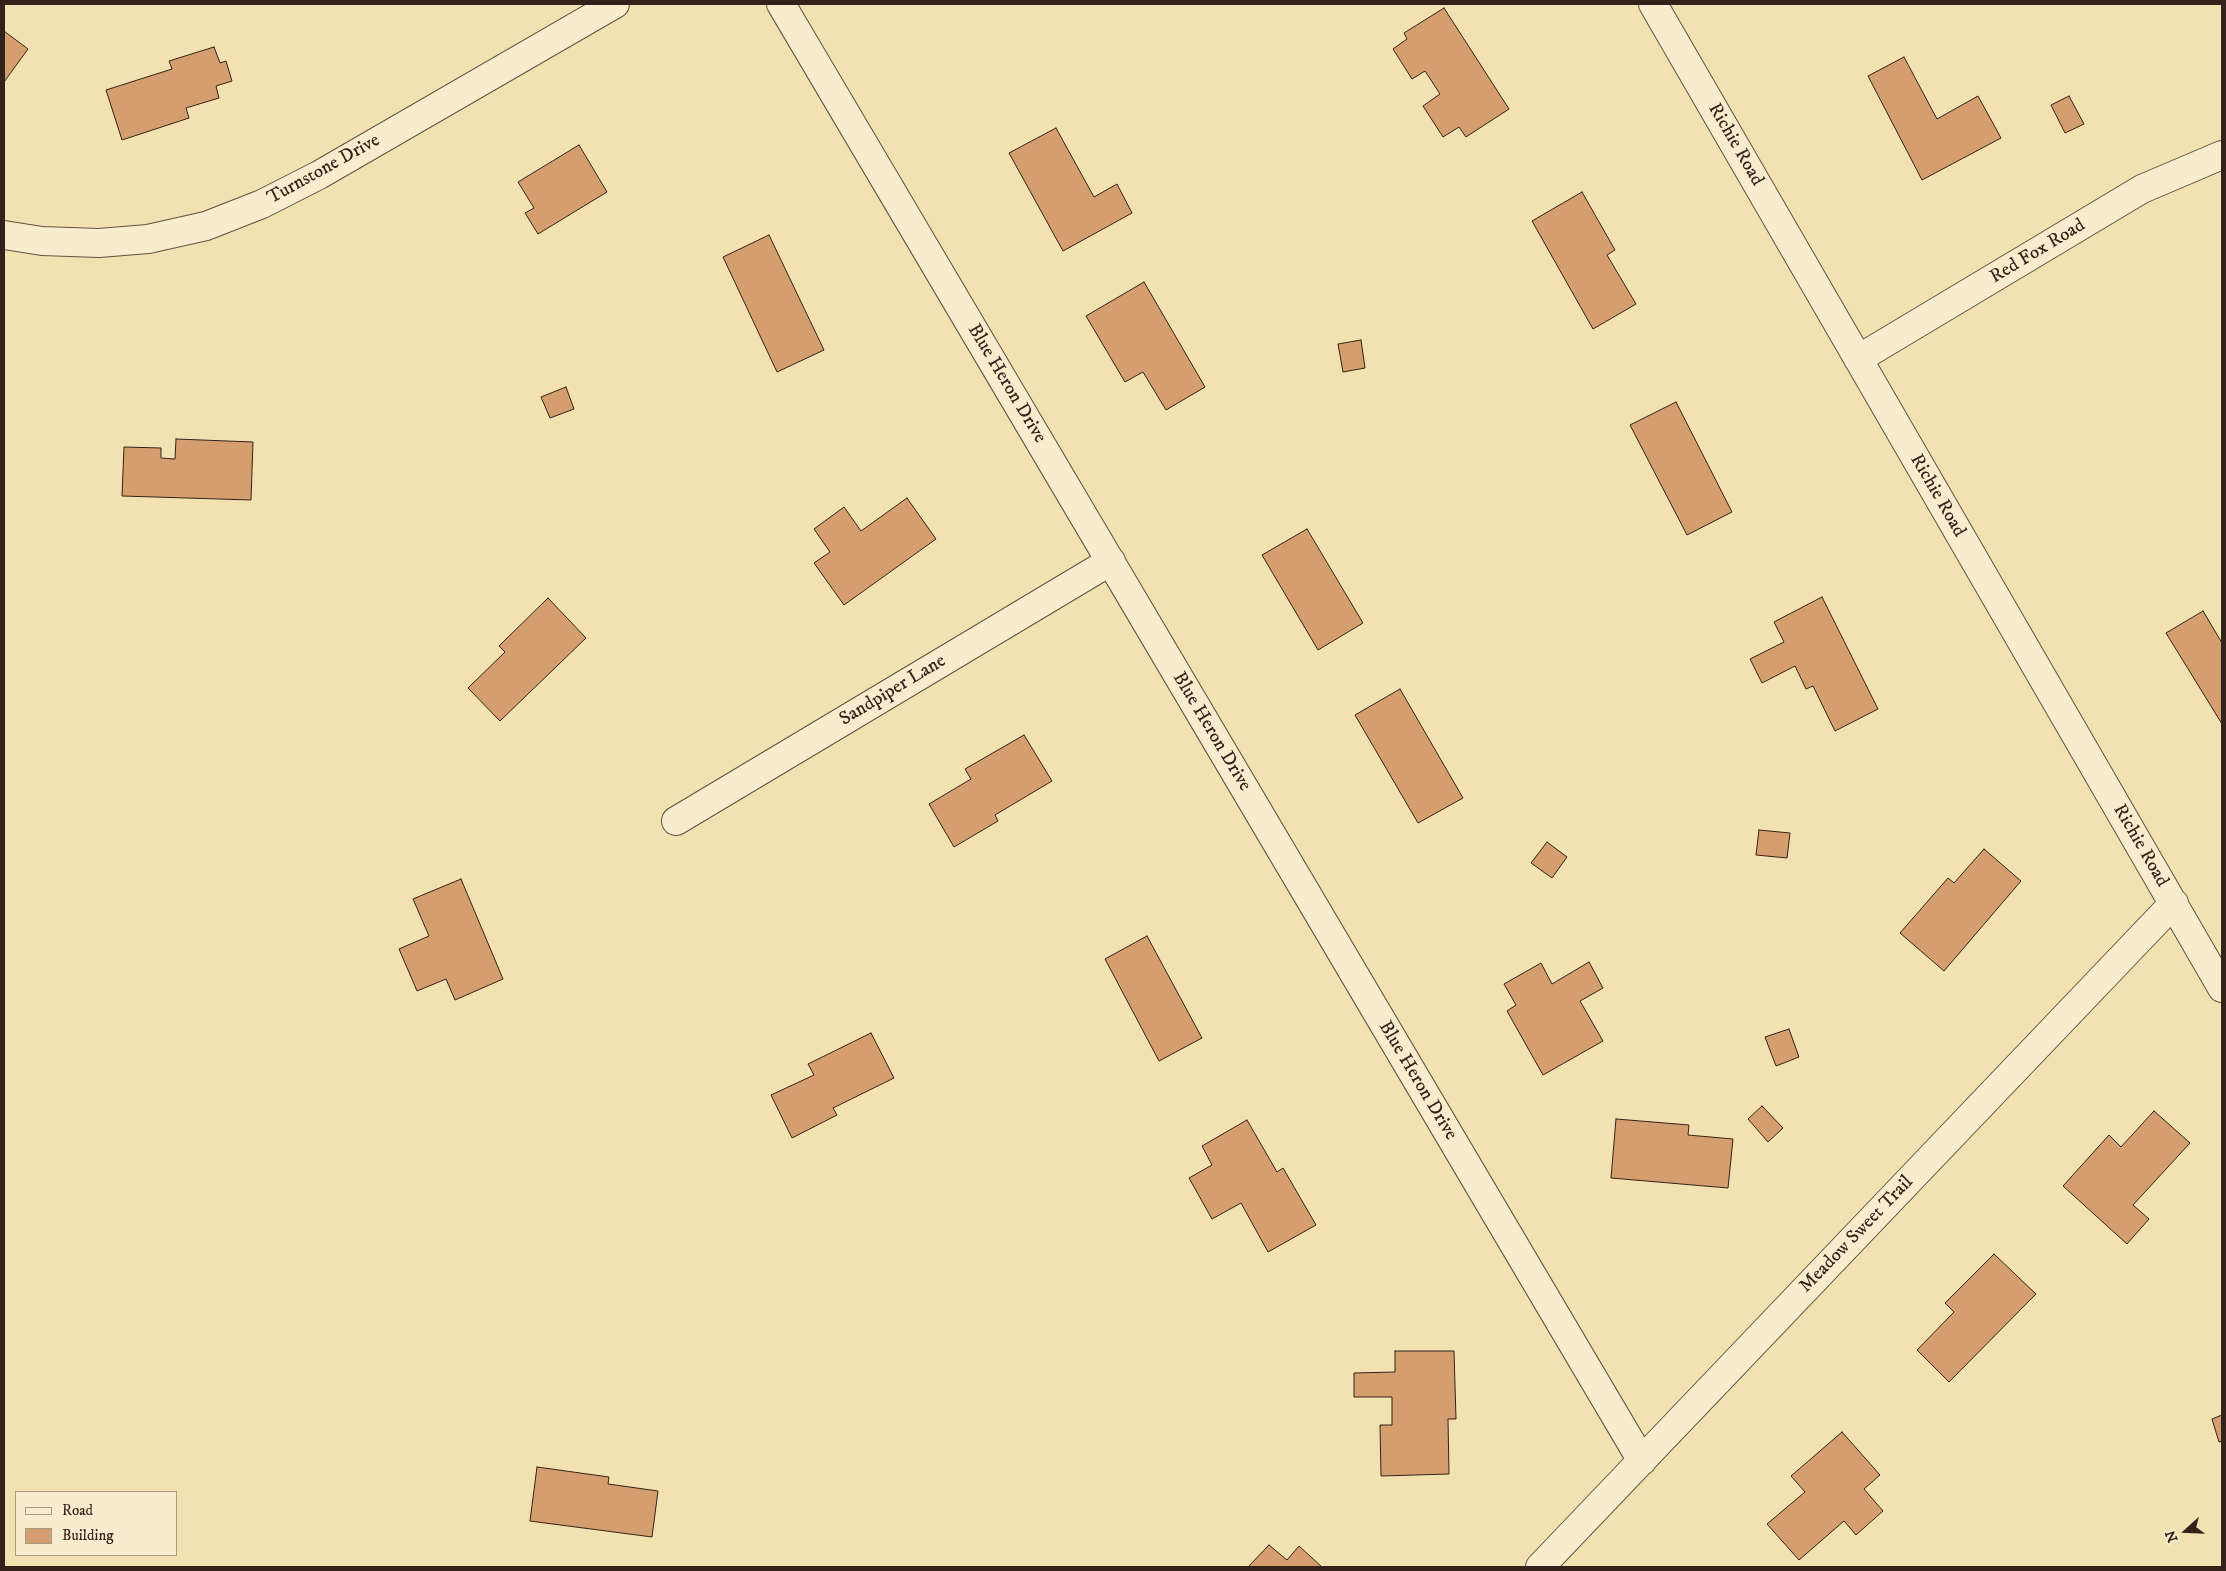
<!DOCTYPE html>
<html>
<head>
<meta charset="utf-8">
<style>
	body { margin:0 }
	#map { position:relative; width:2226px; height:1571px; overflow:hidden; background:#f2e2b2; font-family:"IM FELL DW Pica",serif }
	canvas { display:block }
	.frame { position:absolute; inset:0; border:5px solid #33211a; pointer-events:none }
	.legend { position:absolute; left:15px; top:1491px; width:162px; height:65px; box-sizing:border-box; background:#f7eccd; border:1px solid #a99b85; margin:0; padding:6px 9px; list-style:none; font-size:15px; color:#33211a }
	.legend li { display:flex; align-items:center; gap:10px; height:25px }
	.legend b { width:25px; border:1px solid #a99b85 }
	.north { position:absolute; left:2161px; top:1506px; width:50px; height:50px; -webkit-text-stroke:4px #f7eccd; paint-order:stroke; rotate:250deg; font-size:14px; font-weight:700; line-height:20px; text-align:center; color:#33211a }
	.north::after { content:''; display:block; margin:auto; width:18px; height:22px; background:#33211a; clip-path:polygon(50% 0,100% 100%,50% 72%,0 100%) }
</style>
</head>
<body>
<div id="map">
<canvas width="2226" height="1571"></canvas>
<div class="frame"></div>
<ul class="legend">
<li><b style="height:6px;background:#f7eccd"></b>Road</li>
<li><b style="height:14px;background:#d59e6e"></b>Building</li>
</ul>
<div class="north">N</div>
</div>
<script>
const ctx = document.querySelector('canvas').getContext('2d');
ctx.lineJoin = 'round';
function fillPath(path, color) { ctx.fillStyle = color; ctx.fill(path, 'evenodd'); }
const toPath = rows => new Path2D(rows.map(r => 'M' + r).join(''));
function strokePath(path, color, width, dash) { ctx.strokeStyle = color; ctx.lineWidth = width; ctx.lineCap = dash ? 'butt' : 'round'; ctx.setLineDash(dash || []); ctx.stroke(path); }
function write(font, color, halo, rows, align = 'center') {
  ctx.font = font + ' "IM FELL DW Pica",serif'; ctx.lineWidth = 4; ctx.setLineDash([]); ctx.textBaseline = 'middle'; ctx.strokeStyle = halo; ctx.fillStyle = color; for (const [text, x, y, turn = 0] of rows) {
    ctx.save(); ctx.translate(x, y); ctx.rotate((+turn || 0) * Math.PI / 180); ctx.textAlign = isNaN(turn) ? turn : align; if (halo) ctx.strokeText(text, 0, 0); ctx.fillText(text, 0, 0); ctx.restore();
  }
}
const building = toPath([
	[1444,8,1509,109,1466,137,1459,127,1443,137,1423,106,1440,94,1425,71,1412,79,1393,49,1407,39,1404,33,1444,8],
	[4,31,28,49,4,82,4,31],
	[214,47,220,63,226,61,232,81,216,86,219,98,186,108,189,118,122,140,106,90,172,69,169,61,214,47],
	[1904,57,1937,119,1978,96,2001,138,1922,180,1868,76,1904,57],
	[2069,96,2084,124,2065,133,2051,105,2069,96],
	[1056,128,1094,197,1117,184,1132,213,1063,251,1009,153,1056,128],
	[579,145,607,192,538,234,525,213,534,208,518,182,579,145],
	[1582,192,1615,250,1607,255,1636,304,1593,329,1532,221,1582,192],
	[769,235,824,350,777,372,723,257,769,235],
	[1144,282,1205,387,1166,410,1143,372,1125,382,1086,316,1144,282],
	[1361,340,1365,368,1343,372,1338,344,1361,340],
	[566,387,574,409,550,418,541,397,566,387],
	[1676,402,1732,512,1687,535,1630,425,1676,402],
	[176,439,253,442,251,500,122,496,124,447,161,448,161,458,175,459,176,439],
	[907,498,936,539,844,605,814,563,830,552,814,529,844,507,861,531,907,498],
	[1307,529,1363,623,1318,650,1262,555,1307,529],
	[1822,597,1878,709,1835,731,1813,686,1806,689,1795,666,1762,683,1750,659,1784,642,1774,622,1822,597],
	[548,598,586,638,500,721,468,688,505,652,499,646,548,598],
	[2203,611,2222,643,2222,724,2166,633,2203,611],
	[1400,689,1463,798,1418,823,1355,715,1400,689],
	[1024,735,1052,781,995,815,998,821,954,847,929,804,971,779,965,769,1024,735],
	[1759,830,1790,833,1787,858,1756,855,1759,830],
	[1547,842,1567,857,1552,878,1531,863,1547,842],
	[1984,849,2021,881,1944,971,1900,933,1948,878,1954,883,1984,849],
	[461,879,503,979,455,1000,446,979,417,991,399,949,429,936,413,899,461,879],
	[1147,936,1202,1038,1159,1061,1105,959,1147,936],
	[1589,962,1603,988,1580,1001,1603,1041,1543,1075,1507,1011,1516,1005,1504,984,1541,963,1552,984,1589,962],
	[1789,1029,1799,1057,1776,1066,1765,1037,1789,1029],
	[871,1033,894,1078,833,1108,837,1115,792,1138,771,1095,814,1075,808,1064,871,1033],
	[1762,1106,1783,1128,1768,1142,1748,1119,1762,1106],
	[2154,1111,2190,1143,2133,1205,2149,1219,2127,1244,2063,1186,2109,1135,2121,1147,2154,1111],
	[1616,1119,1689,1125,1688,1135,1733,1139,1728,1188,1611,1178,1616,1119],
	[1247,1120,1277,1172,1283,1168,1316,1225,1268,1252,1241,1203,1212,1219,1189,1178,1212,1165,1202,1146,1247,1120],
	[1994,1254,2036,1294,1949,1382,1917,1350,1954,1312,1945,1303,1994,1254],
	[1395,1351,1454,1351,1456,1419,1448,1419,1449,1474,1381,1476,1380,1425,1392,1425,1392,1397,1354,1397,1354,1373,1395,1372,1395,1351],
	[2222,1415,2222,1441,2219,1442,2212,1419,2222,1415],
	[1842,1432,1880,1475,1864,1489,1883,1511,1856,1535,1844,1521,1799,1560,1767,1524,1805,1492,1791,1476,1842,1432],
	[537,1467,609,1477,608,1484,658,1491,652,1537,530,1521,537,1467],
	[1269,1545,1287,1560,1299,1546,1322,1567,1248,1567,1269,1545]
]);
fillPath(building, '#d59e6e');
strokePath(building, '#33211a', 1);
const minor = toPath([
	[781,4,1642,1461],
	[1653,4,2222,988],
	[4,235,42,241,99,243,148,239,206,226,262,204,319,175,615,4],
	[1858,359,2142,189,2222,155],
	[676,821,1111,561],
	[1540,1567,2174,903]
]);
strokePath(minor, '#635140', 30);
strokePath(minor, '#f7eccd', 28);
write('19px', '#33211a', '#f7eccd', [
	["Richie Road",1735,145,60],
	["Turnstone Drive",324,170,-29],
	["Red Fox Road",2038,252,-31],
	["Blue Heron Drive",1006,384,59],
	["Richie Road",1937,496,60],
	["Sandpiper Lane",893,691,-31],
	["Blue Heron Drive",1211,732,59],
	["Richie Road",2140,846,60],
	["Blue Heron Drive",1417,1081,59],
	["Meadow Sweet Trail",1857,1235,-46]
]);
</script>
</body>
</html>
